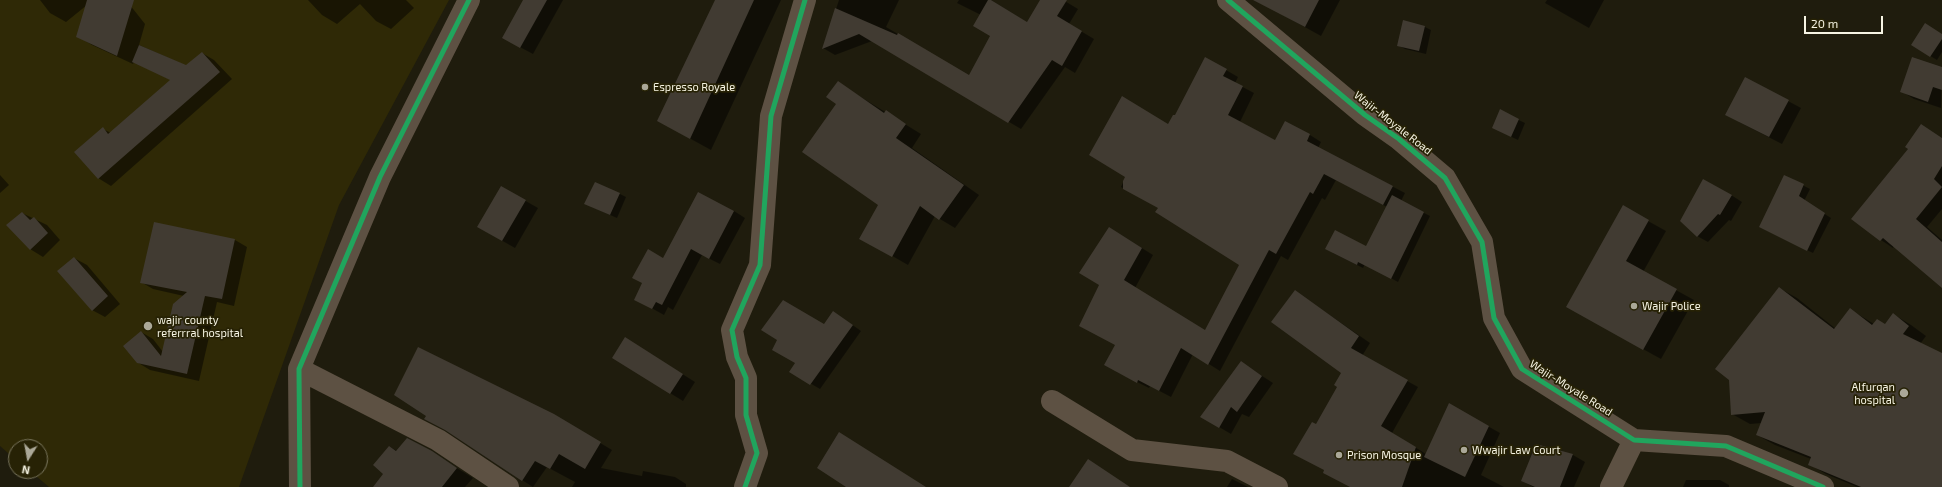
<!DOCTYPE html>
<html>
<head>
<meta charset="utf-8">
<style>
	body { margin:0 }
	#map { position:relative; width:1942px; height:487px; overflow:hidden; background:#1f1c0d; font-family:"Exo 2",sans-serif }
	canvas { display:block }
	.north { position:absolute; left:8px; top:439px; width:40px; height:40px; box-sizing:border-box; background:#272205; border:1px solid #7a765e; border-radius:50%; rotate:191deg; font-size:11px; font-weight:700; line-height:16px; text-align:center; color:#f6f4e3 }
	.north::after { content:''; display:block; margin:auto; width:14px; height:18px; background:#aba898; clip-path:polygon(50% 0,100% 100%,50% 72%,0 100%) }
	.scale { position:absolute; left:1804px; top:16px; width:79px; height:18px; box-sizing:border-box; border:2px solid #f6f4e3; border-top:0; padding-left:5px; font-size:12px; line-height:14px; white-space:nowrap; color:#f6f4e3; -webkit-text-stroke:3px #272205; paint-order:stroke }
</style>
</head>
<body>
<div id="map">
<canvas width="1942" height="487"></canvas>
<div class="north">N</div>
<div class="scale">20 m</div>
</div>
<script>
const ctx = document.querySelector('canvas').getContext('2d');
ctx.lineJoin = 'round';
function fillPath(path, color) { ctx.fillStyle = color; ctx.fill(path, 'evenodd'); }
const toPath = rows => new Path2D(rows.map(r => 'M' + r).join(''));
function strokePath(path, color, width, dash) { ctx.strokeStyle = color; ctx.lineWidth = width; ctx.lineCap = dash ? 'butt' : 'round'; ctx.setLineDash(dash || []); ctx.stroke(path); }
function write(font, color, halo, rows, align = 'center') {
  ctx.font = font + ' "Exo 2",sans-serif'; ctx.lineWidth = 3.5; ctx.setLineDash([]); ctx.textBaseline = 'middle'; ctx.strokeStyle = halo; ctx.fillStyle = color; for (const [text, x, y, turn = 0] of rows) {
    ctx.save(); ctx.translate(x, y); ctx.rotate((+turn || 0) * Math.PI / 180); ctx.textAlign = isNaN(turn) ? turn : align; if (halo) ctx.strokeText(text, 0, 0); ctx.fillText(text, 0, 0); ctx.restore();
  }
}
fillPath(toPath([
	[0,0,449,0,339,205,239,487,49,487,30,471,40,471,40,447,16,447,16,460,0,446]
]), '#2f2906');
fillPath(toPath([
	[40,0,126,0,145,24,139,45,187,66,202,53,214,60,232,79,111,186,98,178,103,129,111,133,171,80,134,62,133,64,92,45,77,36,87,5,66,22,50,13],
	[308,0,406,0,414,8,391,29,376,21,360,4,337,24,322,15],
	[524,0,563,0,533,54,516,45],
	[716,0,781,0,711,150,680,133],
	[839,0,899,0,886,27,969,76,991,36,981,15,957,3,959,0,991,0,1028,23,1041,0,1063,0,1078,9,1069,24,1094,39,1075,73,1065,67,1021,129,872,41,835,55,823,48],
	[1268,0,1340,0,1321,36,1265,5],
	[1547,0,1604,0,1589,28,1545,3],
	[1404,21,1425,27,1431,30,1426,54,1405,49,1398,45],
	[1942,35,1942,52,1937,60,1912,45],
	[1942,68,1941,108,1914,99,1901,91],
	[1226,70,1238,77,1235,83,1254,93,1240,122,1276,141,1310,135,1321,142,1318,148,1405,193,1401,201,1430,216,1398,282,1365,264,1363,268,1333,253,1367,247,1387,207,1336,180,1325,200,1322,198,1288,260,1281,256,1220,371,1193,354,1171,397,1150,386,1149,388,1117,372,1116,345,1101,285,1121,235,1153,255,1135,288,1206,331,1240,264,1159,208,1121,187,1126,176,1175,117],
	[838,83,921,134,912,148,979,195,955,228,935,216,908,265,861,238,880,205,837,104],
	[1788,101,1801,108,1782,144,1739,122],
	[1500,111,1525,123,1518,140,1499,131],
	[1942,138,1942,209,1927,227,1942,240,1942,287,1894,246,1893,248,1881,240,1852,219],
	[0,175,9,185,0,193],
	[1785,176,1810,189,1804,201,1831,218,1813,253,1766,230],
	[501,187,538,208,515,248,478,227],
	[620,194,626,197,617,218,592,207],
	[1731,195,1742,202,1731,221,1729,220,1708,242,1697,236],
	[734,211,745,218,720,264,702,255,673,310,668,307,664,315,646,305,644,283,664,259],
	[22,213,47,225,60,240,43,257,30,249],
	[1648,221,1666,231,1643,272,1694,300,1661,359,1585,317],
	[235,240,247,247,234,306,217,302,199,381,150,370,137,362,141,332,153,339,163,352,184,296,153,289,141,282],
	[74,258,87,265,120,304,105,317,92,310],
	[1779,288,1797,298,1836,329,1851,310,1874,324,1885,325,1893,314,1911,325,1926,336,1920,344,1942,354,1942,487,1857,487,1826,474,1809,464,1811,459,1775,445,1757,435,1762,423,1750,424,1732,414],
	[1295,291,1370,343,1362,356,1418,387,1392,433,1426,454,1450,405,1500,433,1481,475,1504,487,1351,487,1325,471,1316,425,1338,387,1342,373],
	[834,312,861,331,820,389,791,372],
	[638,346,695,382,683,401,613,358],
	[1242,363,1273,383,1249,417,1242,414,1231,434,1202,417],
	[553,415,612,450,601,468,642,476,643,471,675,477,686,484,686,487,572,487,575,482,547,467,533,487,522,480],
	[1537,445,1573,455,1585,462,1574,487,1533,487,1522,481],
	[390,447,397,451,431,452,473,478,465,487,374,487,385,474],
	[1232,479,1248,487,1227,487],
	[1686,480,1720,480,1729,485,1729,487,1683,487]
]), '#0007');
fillPath(toPath([
	[87,0,134,0,117,56,76,37],
	[523,0,547,0,520,48,502,38],
	[715,0,754,0,690,139,657,121],
	[988,0,991,0,1027,22,1040,0,1067,0,1057,16,1082,31,1062,66,1052,60,1008,123,859,34,822,49,835,8,897,35,898,33,969,75,990,36,973,26],
	[1253,0,1319,0,1305,27],
	[1403,20,1425,26,1419,51,1397,46],
	[1925,23,1942,34,1942,39,1930,57,1911,45],
	[139,45,186,65,202,52,220,72,98,179,74,152,103,127,108,134,170,80,132,62],
	[1205,57,1227,69,1223,76,1243,86,1228,115,1275,140,1285,121,1310,134,1307,141,1393,186,1383,205,1324,174,1313,194,1310,192,1276,254,1269,250,1208,365,1181,348,1159,391,1138,380,1137,383,1104,365,1115,345,1079,326,1099,285,1079,273,1109,227,1142,248,1124,280,1205,330,1239,265,1155,212,1158,208,1123,189,1123,181,1125,177,1089,155,1122,96,1168,124,1173,115,1175,115],
	[1912,57,1942,67,1942,90,1933,87,1928,102,1900,92],
	[1745,77,1789,100,1769,137,1725,115],
	[838,81,884,113,886,110,906,124,896,138,964,185,939,220,920,206,892,257,859,239,878,205,802,152,836,104,826,97],
	[1500,109,1519,119,1511,137,1492,128],
	[1921,124,1942,138,1942,166,1934,179,1942,187,1916,219,1942,242,1942,288,1883,238,1880,241,1851,219,1908,149,1905,147],
	[1784,175,1804,184,1799,196,1825,213,1807,251,1759,227],
	[1703,179,1732,195,1720,215,1718,214,1697,237,1680,221],
	[595,182,620,193,610,215,584,204],
	[501,186,526,200,502,241,477,227],
	[698,192,734,211,709,259,691,249,662,305,656,302,652,309,634,300,642,283,632,278,648,249,663,258],
	[1392,195,1424,212,1391,279,1358,262,1357,265,1325,249,1335,230,1366,246],
	[1623,205,1649,220,1626,261,1677,289,1643,350,1566,307],
	[22,212,30,220,34,217,48,233,30,250,6,225],
	[154,222,235,239,222,299,205,296,187,374,137,363,123,346,141,331,161,356,173,304,187,292,140,283],
	[74,257,108,296,92,311,57,271],
	[1779,287,1834,329,1850,308,1872,325,1877,319,1885,324,1893,313,1909,326,1903,334,1942,353,1942,487,1861,487,1808,465,1811,457,1756,435,1765,412,1731,415,1729,380,1715,369],
	[1295,290,1359,336,1351,348,1408,380,1381,426,1416,447,1402,487,1350,487,1323,473,1324,470,1293,454,1312,422,1316,424,1337,387,1334,385,1341,373,1271,322],
	[783,300,824,324,833,311,853,325,810,385,789,372,795,363,772,350,777,340,761,330],
	[625,337,683,374,670,394,612,358],
	[418,347,554,414,601,442,585,469,559,454,550,469,535,461,522,481,445,430,424,419,426,416,394,395],
	[1241,361,1262,376,1237,412,1231,407,1219,428,1200,417],
	[1449,403,1489,426,1465,477,1424,457],
	[839,432,926,487,846,487,817,468],
	[407,438,432,451,457,468,442,487,373,487,383,474,373,465,389,446,396,451],
	[1536,444,1573,454,1560,487,1535,487,1521,481],
	[1088,459,1130,487,1069,487]
]), '#413b32');
strokePath(toPath([
	[1228,0,1365,115,1399,139,1445,178,1482,242,1494,318,1522,369,1634,440,1726,446,1823,487],
	[299,369,438,440,508,487],
	[1052,401,1132,450,1227,461,1277,487],
	[300,487,299,369,380,177,469,0],
	[745,487,757,453,746,415,746,378,737,357,732,330,760,265,771,116,805,0],
	[1611,487,1634,440]
]), '#5d5143', 22);
strokePath(toPath([
	[1228,0,1365,115,1399,139,1445,178,1482,242,1494,318,1522,369,1634,440,1726,446,1823,487],
	[300,487,299,369,380,177,469,0],
	[745,487,757,453,746,415,746,378,737,357,732,330,760,265,771,116,805,0]
]), '#20a55d', 5);
for (const [x, y, r, color] of [
	[645,87,4,"#aba898"],
	[1634,306,4,"#aba898"],
	[148,326,5,"#aba898"],
	[1904,393,5,"#aba898"],
	[1464,450,4,"#aba898"],
	[1339,455,4,"#aba898"]
]) { const dot = new Path2D(); dot.arc(x, y, r, 0, 2 * Math.PI); ctx.fillStyle = color; ctx.fill(dot); strokePath(dot, '#272205', 1.5); }
write('11px', '#f6f4e3', '#272205', [
	["Espresso Royale",653,87],
	["Wajir Police",1642,306],
	["wajir county",157,320],
	["referrral hospital",157,333],
	["Alfurqan",1895,387,"right"],
	["hospital",1895,400,"right"],
	["Wwajir Law Court",1472,450],
	["Prison Mosque",1347,455]
], 'left');
write('11px', '#f6f4e3', '#272205', [
	["Wajir-Moyale Road",1393,123,38],
	["Wajir-Moyale Road",1571,388,32]
]);
</script>
</body>
</html>
